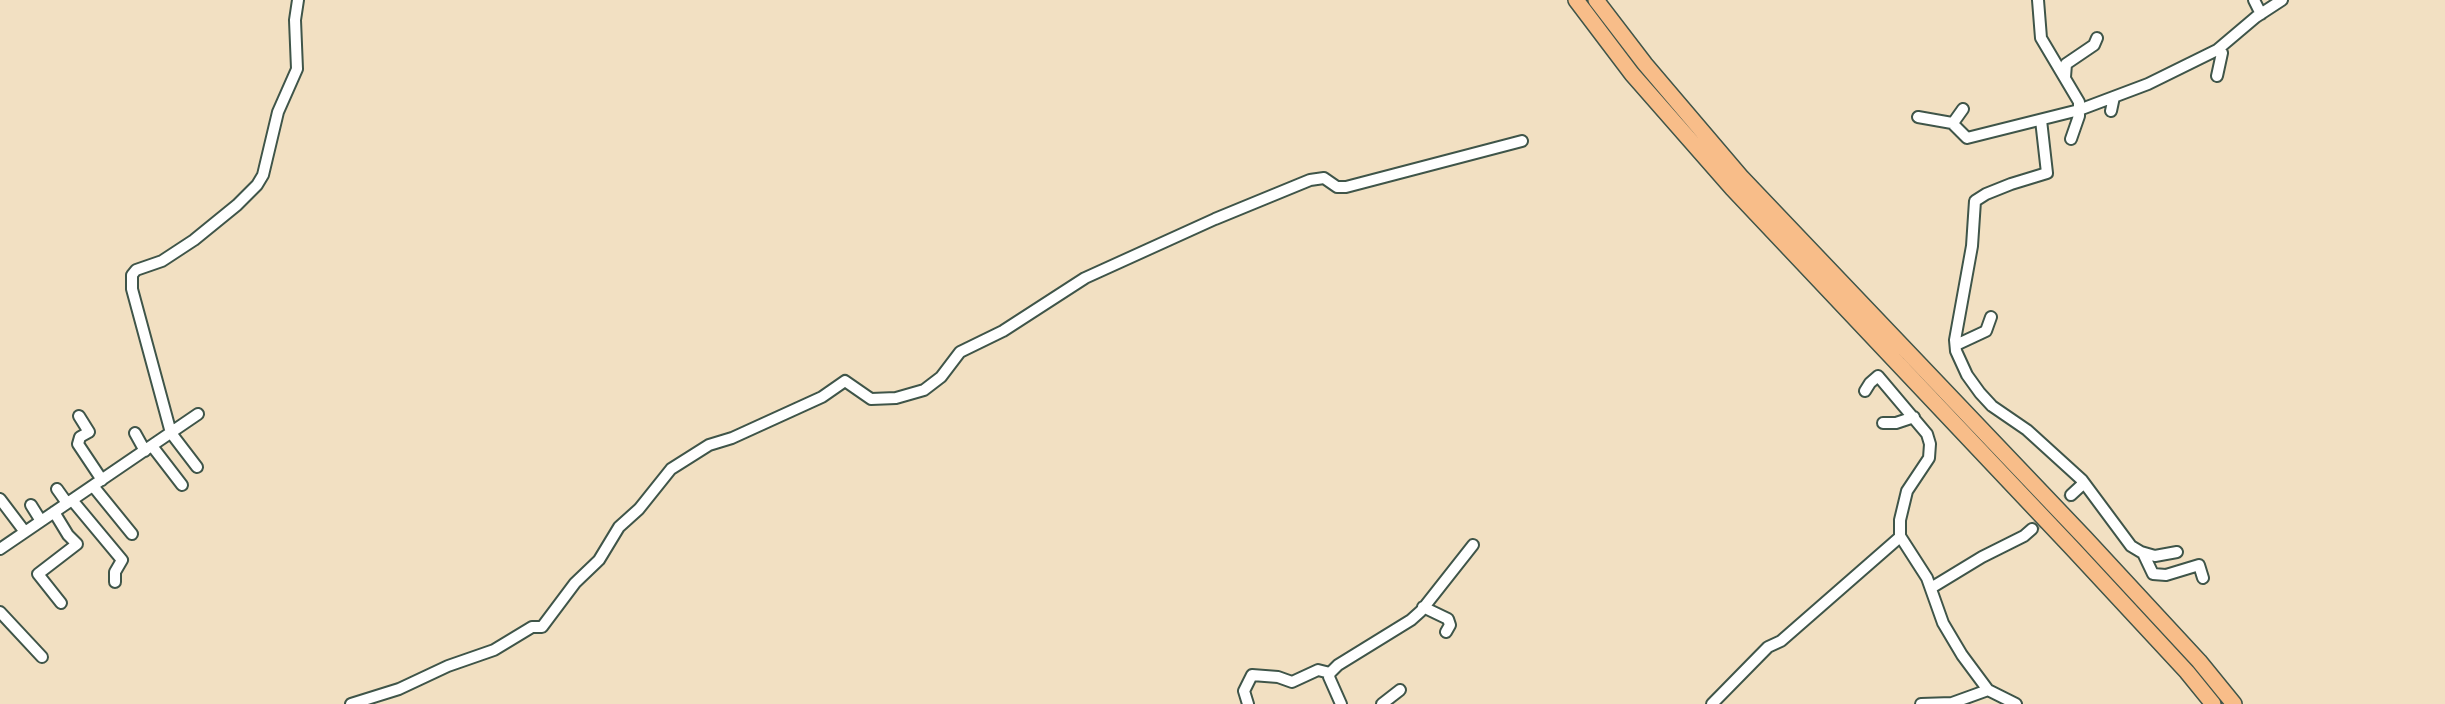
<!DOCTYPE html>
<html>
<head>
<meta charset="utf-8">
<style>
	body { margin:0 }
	canvas { display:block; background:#f2e0c2 }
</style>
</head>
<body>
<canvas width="2445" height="704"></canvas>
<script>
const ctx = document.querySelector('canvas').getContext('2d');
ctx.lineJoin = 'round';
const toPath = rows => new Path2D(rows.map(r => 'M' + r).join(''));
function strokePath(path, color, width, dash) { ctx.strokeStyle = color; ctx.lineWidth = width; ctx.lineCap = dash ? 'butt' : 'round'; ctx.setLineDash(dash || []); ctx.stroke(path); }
strokePath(toPath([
	[2032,529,2071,495]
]), '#c8bfa6', 10, [10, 5]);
const minor = toPath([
	[2038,0,2041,38,2079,102,2079,116,2071,139],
	[2254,0,2261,14],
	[2217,50,2222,53,2217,76],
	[2065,77,2066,64,2094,45,2097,38],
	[2111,111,2114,97],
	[1918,117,1952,123,1967,138,2079,110,2148,84,2217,50,2256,17,2282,0],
	[2041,120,2047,173,2011,184,1986,194,1975,201,1972,246,1955,340,1956,351,1967,375,1980,393,1992,406,2027,430,2082,480,2131,546,2141,552,2155,556,2177,552],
	[1953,123,1963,109],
	[1956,345,1986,331,1991,317],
	[1865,391,1870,383,1878,376,1927,434,1930,444,1929,458,1907,491,1900,520,1900,536,1927,578,1943,623,1962,655,1988,690,2016,704],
	[79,416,89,432,80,437,78,444,102,480],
	[1883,423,1896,423,1914,417],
	[135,433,145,451],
	[152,446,182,485],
	[197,467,171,433,132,289,132,275,136,270,162,261,194,240,237,205,257,185,263,175,278,112,297,69,295,20,298,0],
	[93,486,132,534],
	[57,489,67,503],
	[2071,495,2084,483],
	[0,499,25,532],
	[72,500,122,560,115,572,115,582],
	[31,505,41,521],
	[54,512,68,535,77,544,38,574,61,603],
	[0,549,198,414],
	[2143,553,2153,574,2166,575,2199,565,2203,578],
	[1931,588,1982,557,2024,536,2032,529],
	[1423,607,1448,619,1450,625,1446,632],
	[0,612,42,657],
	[351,704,399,689,448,666,494,650,532,627,542,627,575,583,599,560,619,527,639,509,671,469,709,445,732,438,822,397,845,381,871,399,896,398,924,390,941,377,960,352,1003,331,1085,278,1215,219,1310,180,1324,178,1337,187,1346,187,1522,141],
	[1248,704,1244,691,1252,675,1278,677,1292,682,1318,670,1330,673],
	[1341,704,1329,677,1330,673,1338,665,1411,620,1421,611,1473,545],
	[1382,704,1400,690],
	[1712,704,1768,647,1781,641,1900,537],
	[1921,704,1952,703,1988,690]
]);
const highway = toPath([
	[1576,0,1632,74,1732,188,2073,549,2187,672,2213,704],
	[1596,0,1645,64,1742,178,2085,538,2199,661,2234,704]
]);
strokePath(minor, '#3f5549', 14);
strokePath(highway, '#3f5549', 18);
strokePath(minor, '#fff', 10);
strokePath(highway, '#f8bd89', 15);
</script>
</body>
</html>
